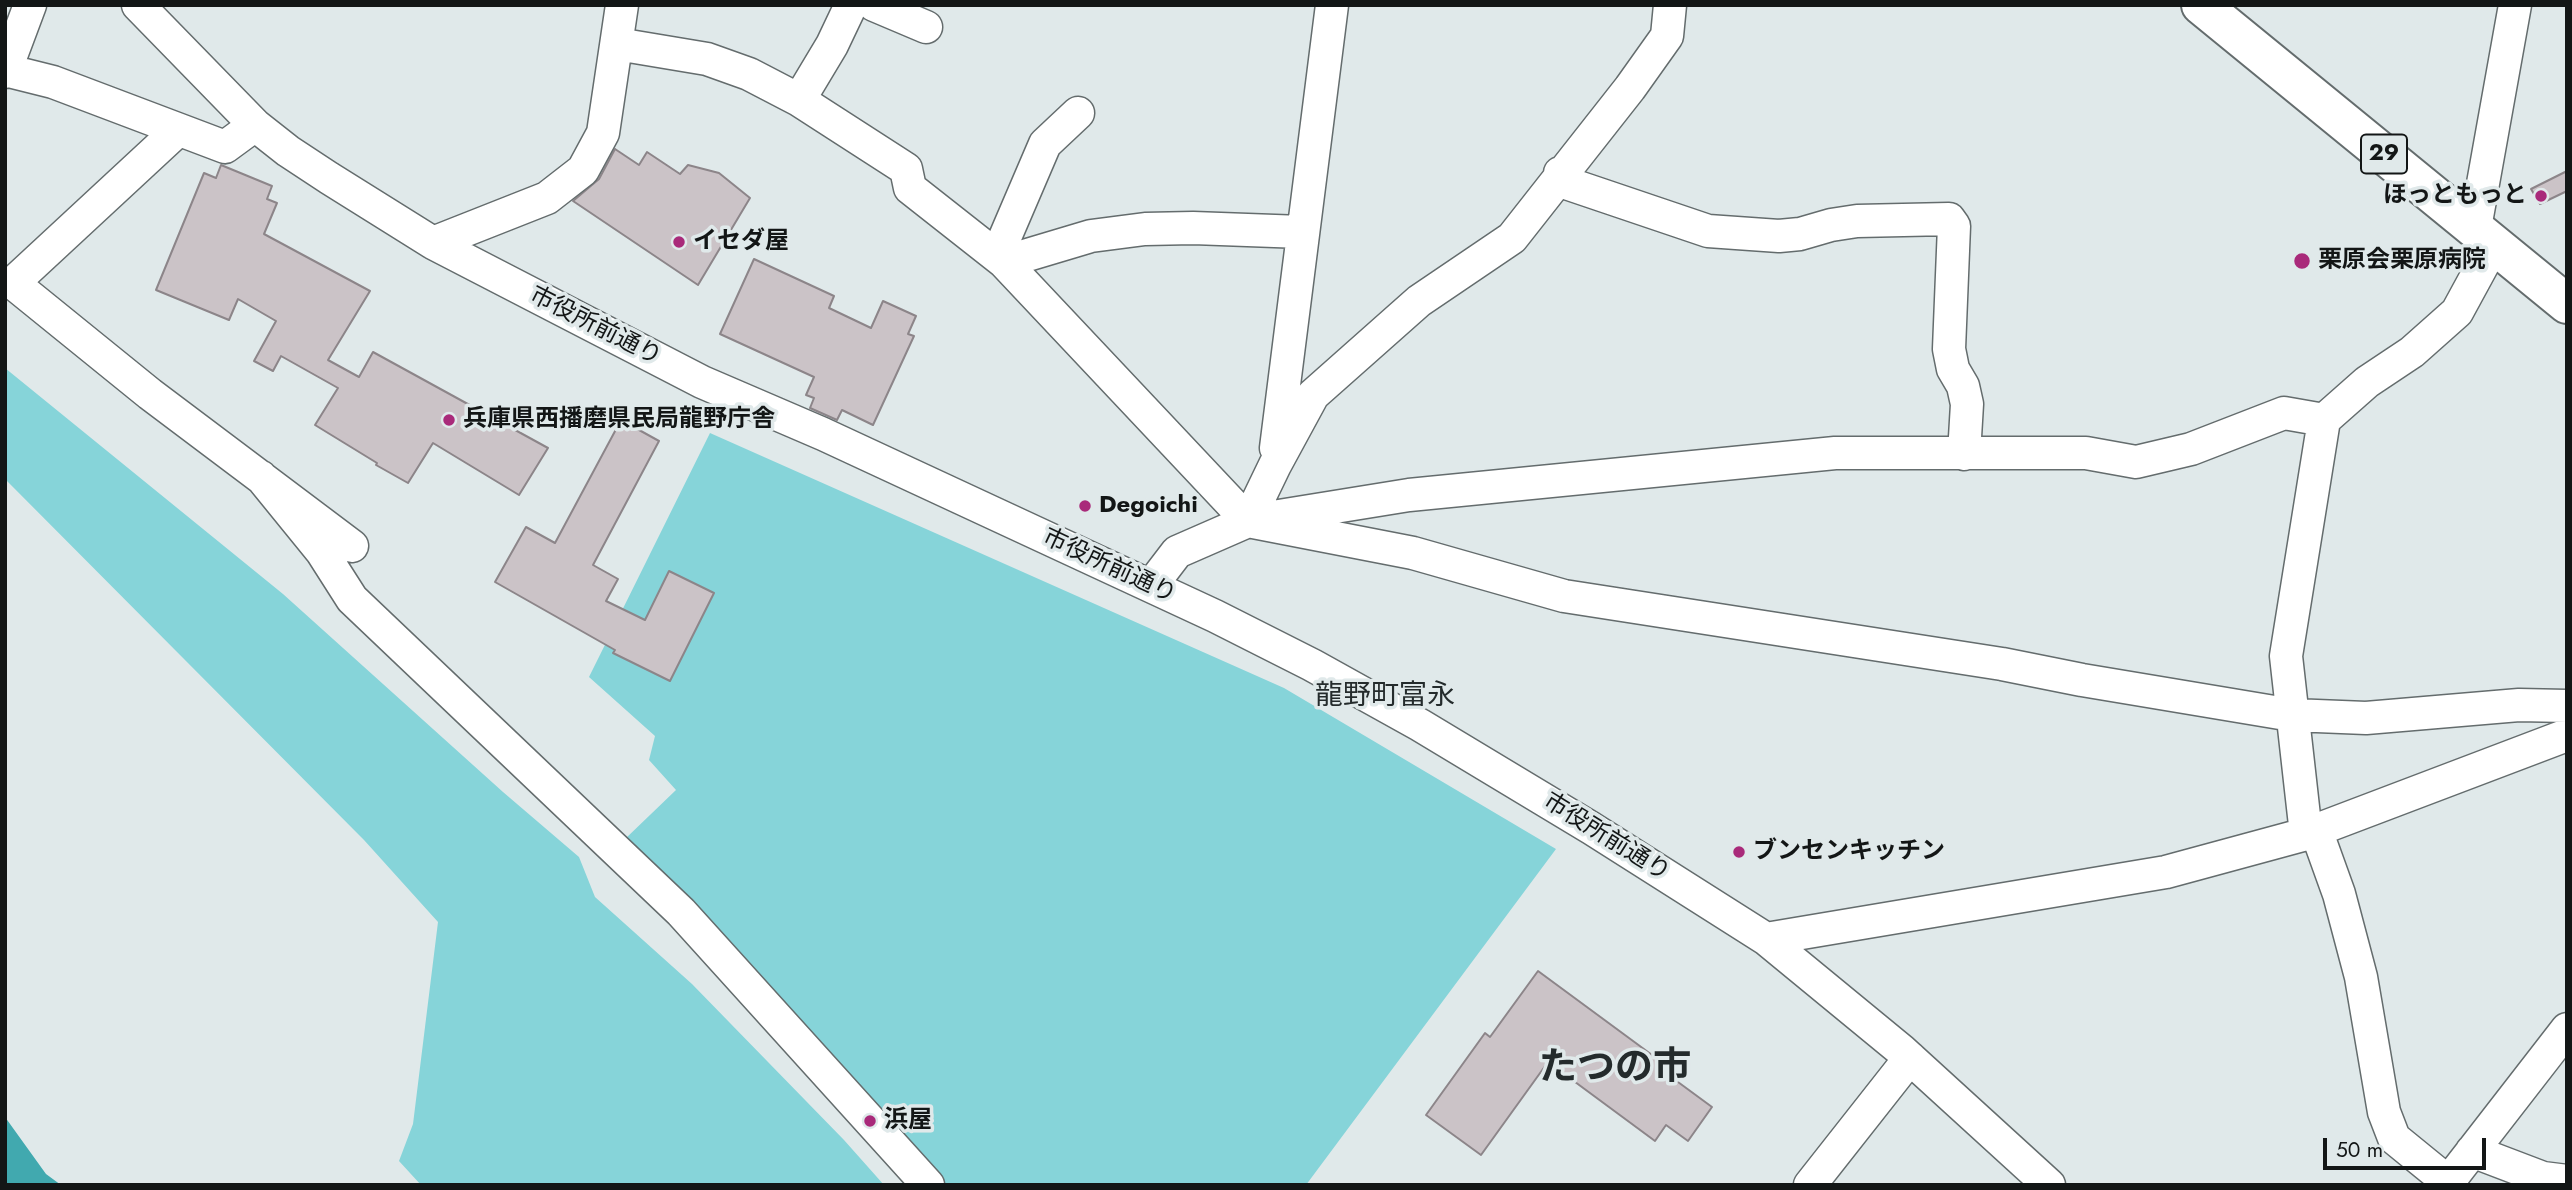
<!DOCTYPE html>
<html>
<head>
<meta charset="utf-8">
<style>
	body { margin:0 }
	#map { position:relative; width:2572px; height:1190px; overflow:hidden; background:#e0e9ea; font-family:Jost,sans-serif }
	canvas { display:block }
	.frame { position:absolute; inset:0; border:7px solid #131616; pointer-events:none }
	.scale { position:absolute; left:2323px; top:1138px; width:163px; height:32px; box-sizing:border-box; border:4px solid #131616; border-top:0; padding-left:9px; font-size:21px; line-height:24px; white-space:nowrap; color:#131616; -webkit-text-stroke:5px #e0e9ea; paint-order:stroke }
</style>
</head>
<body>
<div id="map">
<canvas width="2572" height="1190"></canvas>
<div class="frame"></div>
<div class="scale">50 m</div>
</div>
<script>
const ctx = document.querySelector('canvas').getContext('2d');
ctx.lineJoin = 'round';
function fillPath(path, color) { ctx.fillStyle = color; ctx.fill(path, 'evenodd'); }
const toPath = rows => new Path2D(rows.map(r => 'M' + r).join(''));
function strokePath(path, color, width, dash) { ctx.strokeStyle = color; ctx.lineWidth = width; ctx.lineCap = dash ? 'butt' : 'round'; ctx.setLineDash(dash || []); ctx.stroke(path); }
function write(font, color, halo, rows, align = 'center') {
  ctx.font = font + ' Jost,"Noto Sans JP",sans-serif'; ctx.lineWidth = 7; ctx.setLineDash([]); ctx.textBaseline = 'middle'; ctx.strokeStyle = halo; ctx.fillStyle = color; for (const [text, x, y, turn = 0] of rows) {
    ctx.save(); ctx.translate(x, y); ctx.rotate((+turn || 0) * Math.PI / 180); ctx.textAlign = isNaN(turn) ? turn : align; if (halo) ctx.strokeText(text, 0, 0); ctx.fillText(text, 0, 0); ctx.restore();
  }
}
fillPath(toPath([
	[5,368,283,594,503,792,579,857,595,897,692,984,844,1140,884,1185,421,1185,399,1161,413,1124,438,922,364,840,5,479],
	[710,433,1284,688,1556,849,1306,1185,944,1185,686,902,625,839,676,790,649,760,655,736,589,677]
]), '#86d4d9');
fillPath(toPath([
	[5,1117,46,1174,61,1185,5,1185]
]), '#41a9af');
const building = toPath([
	[615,149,639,165,647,152,680,174,688,165,719,173,750,198,698,285,573,201,599,179,615,149],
	[221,165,272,186,267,199,277,203,264,234,370,291,328,360,359,377,373,352,548,448,519,495,433,443,408,483,376,465,377,463,315,425,338,388,281,356,273,371,254,361,276,321,238,299,229,320,156,290,204,173,216,178,221,165],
	[2567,171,2567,191,2540,204,2531,189,2567,171],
	[754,259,834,296,829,308,871,328,883,301,916,316,908,334,914,336,873,425,842,410,837,420,810,408,814,398,806,395,814,377,720,334,754,259],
	[621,420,659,441,593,565,618,579,606,601,645,620,669,571,714,593,670,681,613,653,615,650,495,582,526,527,555,543,621,420],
	[1538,971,1667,1066,1663,1071,1712,1107,1688,1141,1666,1125,1655,1141,1548,1062,1481,1155,1426,1115,1485,1033,1490,1037,1538,971]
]);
fillPath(building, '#cbc3c7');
strokePath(building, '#8c8589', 2);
const minor = toPath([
	[138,5,255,125,288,151,329,178,433,243,702,382,823,434,1215,616,1312,665,1420,725,1591,828,1766,939,1901,1050,2049,1185],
	[874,5,926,27],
	[617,44,707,59,749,74,799,100,906,169,910,188,1004,262,1248,521,1413,553,1564,596,2002,664,2082,680,2292,715,2366,718,2519,705,2567,706],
	[5,70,53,82,225,147,255,125],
	[5,72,30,5],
	[799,100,832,45,851,5],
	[178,130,13,283,150,394,352,546],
	[1560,173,1569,184,1708,231,1779,236,1800,234,1831,225,1857,221,1949,219,1954,226,1949,349,1953,369,1963,386,1967,404,1964,454],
	[2475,228,2515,5],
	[433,243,547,198,583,170,603,133,622,5],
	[997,256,1045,144,1078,113],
	[1004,262,1091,236,1145,229,1193,228,1302,232],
	[1276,448,1332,5],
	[261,477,322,552,352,599,681,912,928,1185],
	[1248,521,1275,465,1313,395,1419,301,1512,238,1630,88,1667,36,1670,5],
	[1151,586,1177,552,1248,521,1409,495,1835,453,2086,453,2136,462,2191,449,2284,413,2324,420,2367,382,2412,352,2457,312,2494,244],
	[2316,830,2339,894,2361,977,2384,1112,2394,1138,2448,1182],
	[2306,834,2286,656,2324,420],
	[1766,939,2166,872,2306,834,2567,735],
	[2472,1151,2543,1178,2567,1181],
	[1810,1185,1910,1058],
	[2446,1185,2567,1029]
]);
const major = toPath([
	[2201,5,2567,304]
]);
strokePath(minor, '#646c6d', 35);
strokePath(major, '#646c6d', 42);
strokePath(minor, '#fff', 32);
strokePath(major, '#fff', 38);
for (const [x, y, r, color] of [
	[2541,196,7,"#a92a7a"],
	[679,242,7,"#a92a7a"],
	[2302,261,9,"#a92a7a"],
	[449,420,7,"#a92a7a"],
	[1085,506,7,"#a92a7a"],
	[1739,852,7,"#a92a7a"],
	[870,1121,7,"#a92a7a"]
]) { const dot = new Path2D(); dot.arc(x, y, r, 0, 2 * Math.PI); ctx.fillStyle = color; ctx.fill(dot); strokePath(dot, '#e0e9ea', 2.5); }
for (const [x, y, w] of [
	[2384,154,46]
]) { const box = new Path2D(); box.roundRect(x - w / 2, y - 19.5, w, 39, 5); ctx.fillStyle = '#e0e9ea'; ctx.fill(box); strokePath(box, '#131616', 2); }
write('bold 23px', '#131616', null, [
	["29",2384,154]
]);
write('bold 24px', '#131616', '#e0e9ea', [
	["ほっともっと",2527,196,"right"],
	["イセダ屋",693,242],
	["栗原会栗原病院",2318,261],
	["兵庫県西播磨県民局龍野庁舎",463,420],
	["Degoichi",1099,506],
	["ブンセンキッチン",1753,852],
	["浜屋",884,1121]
], 'left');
write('24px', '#131616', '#e0e9ea', [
	["市役所前通り",595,327,27],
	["市役所前通り",1109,567,25],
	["市役所前通り",1606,838,32]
]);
write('28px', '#242b2c', '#e0e9ea', [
	["龍野町富永",1385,697]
]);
write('bold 38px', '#242b2c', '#e0e9ea', [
	["たつの市",1615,1070]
]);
</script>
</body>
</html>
